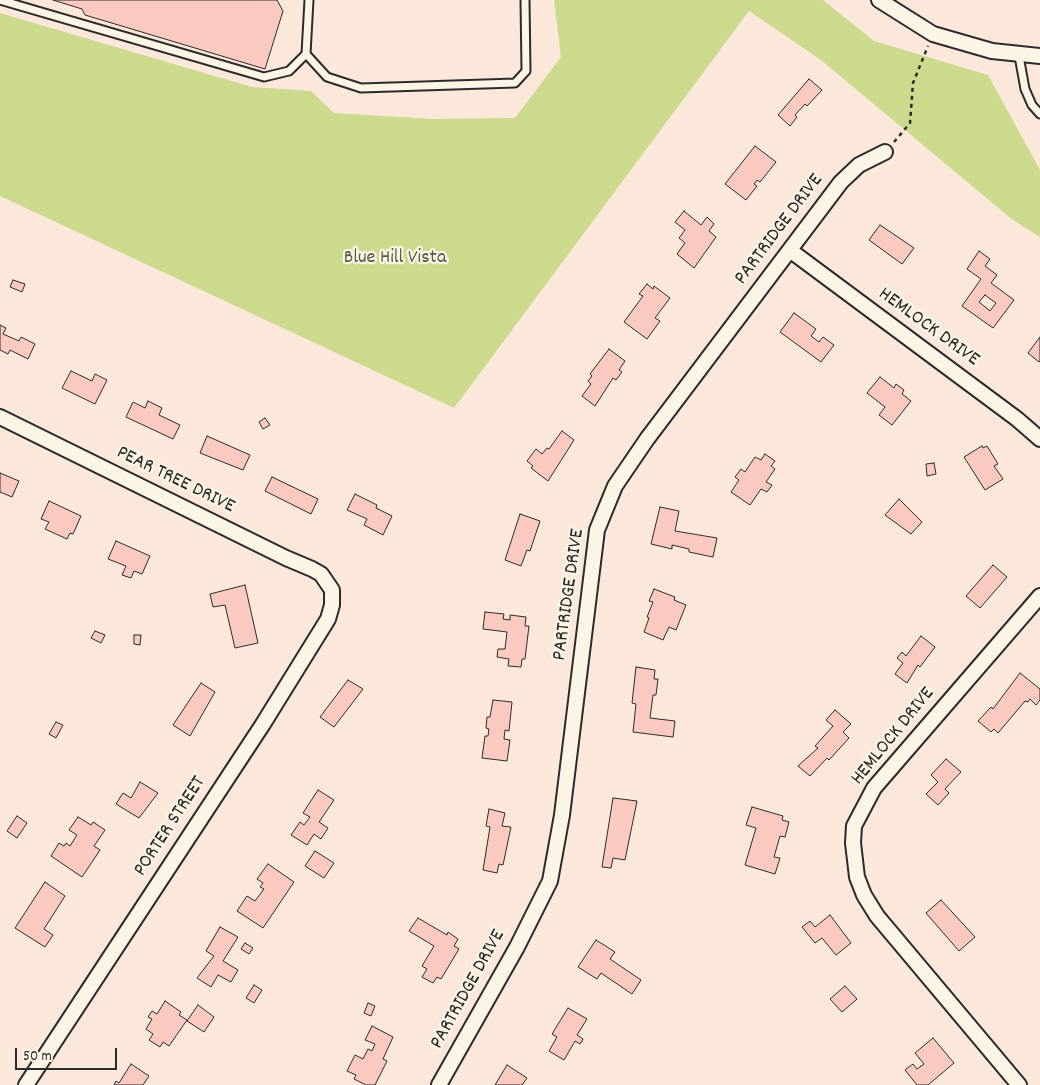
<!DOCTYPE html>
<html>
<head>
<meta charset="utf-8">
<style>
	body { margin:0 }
	#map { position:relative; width:1040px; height:1085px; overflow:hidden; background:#fbe8da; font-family:Dekko,sans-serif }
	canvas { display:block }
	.scale { position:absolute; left:15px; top:1048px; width:102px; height:22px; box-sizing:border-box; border:2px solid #2b2b2b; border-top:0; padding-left:6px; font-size:15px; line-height:18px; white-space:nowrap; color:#2b2b2b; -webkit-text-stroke:4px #fcf5e5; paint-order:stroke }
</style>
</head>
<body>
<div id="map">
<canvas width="1040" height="1085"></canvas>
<div class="scale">50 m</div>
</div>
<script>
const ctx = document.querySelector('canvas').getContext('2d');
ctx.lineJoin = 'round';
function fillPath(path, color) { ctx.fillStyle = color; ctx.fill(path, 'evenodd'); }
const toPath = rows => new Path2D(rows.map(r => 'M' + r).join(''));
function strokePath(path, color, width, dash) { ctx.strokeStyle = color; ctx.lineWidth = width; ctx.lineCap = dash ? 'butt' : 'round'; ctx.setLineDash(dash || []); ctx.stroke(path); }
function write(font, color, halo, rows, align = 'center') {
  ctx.font = font + ' Dekko,sans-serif'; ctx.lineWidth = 4.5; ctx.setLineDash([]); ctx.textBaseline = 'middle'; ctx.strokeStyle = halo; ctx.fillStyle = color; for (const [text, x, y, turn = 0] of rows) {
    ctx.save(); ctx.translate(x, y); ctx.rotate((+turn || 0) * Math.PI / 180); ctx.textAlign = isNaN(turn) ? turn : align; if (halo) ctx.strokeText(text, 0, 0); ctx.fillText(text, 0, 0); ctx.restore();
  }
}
fillPath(toPath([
	[554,0,823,0,874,41,988,75,1040,170,1040,237,1013,220,821,60,749,11,454,408,0,196,0,13,252,87,311,91,334,113,433,119,515,118,561,57]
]), '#ccda8e');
const building = toPath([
	[53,0,277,0,283,11,265,69,85,15,82,9,53,0],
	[809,79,822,90,807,106,805,104,795,115,797,117,790,126,778,115,809,79],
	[755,146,776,162,760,182,757,180,754,184,757,186,746,200,725,184,755,146],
	[684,211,701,225,707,217,714,224,709,231,716,237,694,268,677,254,685,243,679,238,685,230,675,222,684,211],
	[880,225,914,248,902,264,869,240,880,225],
	[979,251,990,259,985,266,997,275,991,283,1014,300,993,328,962,306,981,279,967,269,979,251],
	[985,295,996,303,990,311,979,302,985,295],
	[13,280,25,284,22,292,10,287,13,280],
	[647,284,653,289,654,286,670,298,655,318,660,321,647,339,624,322,643,296,639,294,647,284],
	[794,313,816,329,811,336,819,342,823,337,834,345,821,362,780,332,794,313],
	[0,325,6,328,3,334,19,341,21,337,35,344,28,359,10,350,8,354,0,350,0,325],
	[1040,337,1040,361,1039,362,1028,353,1040,337],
	[609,349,625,361,619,370,622,372,616,380,613,378,595,406,582,396,591,384,588,381,592,376,590,374,609,349],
	[71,371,92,381,95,374,107,380,95,404,62,388,71,371],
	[880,377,894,388,896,384,904,390,902,394,911,401,892,425,879,415,885,407,867,393,880,377],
	[148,401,162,408,159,415,180,425,173,439,126,417,133,402,145,408,148,401],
	[265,418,270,425,263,429,259,422,265,418],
	[562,431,574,440,548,481,531,468,533,466,527,461,536,449,542,454,547,448,549,449,562,431],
	[207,436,250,455,243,470,200,453,207,436],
	[982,446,983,448,987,446,998,464,994,466,1003,479,985,490,964,457,982,446],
	[765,454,775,461,771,466,775,469,766,482,772,485,767,492,761,489,750,505,731,492,739,480,735,477,741,469,745,472,755,457,761,460,765,454],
	[934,463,936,474,927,476,926,464,934,463],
	[0,473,19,481,12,497,0,492,0,473],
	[272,477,318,499,311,514,265,491,272,477],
	[355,494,377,505,376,508,392,516,383,535,364,525,367,519,347,510,355,494],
	[899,499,922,522,911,534,885,515,899,499],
	[49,501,81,516,73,534,70,533,67,539,45,529,49,522,41,519,49,501],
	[660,507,679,511,675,531,717,538,713,557,689,552,689,549,672,545,672,549,651,544,660,507],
	[520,514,540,521,530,551,527,550,521,566,505,560,520,514],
	[116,541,150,556,142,574,134,571,131,578,122,575,126,566,108,559,116,541],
	[993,565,1007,577,980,608,966,596,993,565],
	[245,585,258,643,235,648,225,605,213,607,210,594,245,585],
	[654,589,675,597,674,600,686,605,676,630,669,627,663,640,644,632,649,618,647,617,653,602,649,601,654,589],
	[485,612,504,614,503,619,510,620,510,615,526,617,525,626,529,626,525,659,522,659,521,667,508,666,509,659,497,657,498,649,505,649,507,632,483,629,485,612],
	[95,631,105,635,101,643,91,638,95,631],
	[134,635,141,635,140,645,134,644,134,635],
	[921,636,935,647,920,667,918,665,907,683,895,674,903,663,897,658,902,652,906,656,921,636],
	[636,667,655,670,654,679,658,679,656,695,653,695,650,718,675,721,673,737,633,732,636,704,632,703,636,667],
	[1020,673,1040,689,1040,700,1036,705,1030,699,1028,702,1025,701,998,733,994,729,991,732,978,721,991,707,993,709,1020,673],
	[348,680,363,689,334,727,320,717,348,680],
	[201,683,215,692,190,736,173,725,201,683],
	[493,700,512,702,509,731,505,730,504,739,510,740,507,761,482,758,485,736,488,736,489,729,486,728,487,717,490,717,493,700],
	[835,710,851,724,843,732,849,738,829,760,827,758,810,776,798,766,818,748,815,746,833,726,826,720,835,710],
	[56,722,63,725,56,738,49,734,56,722],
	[946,759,961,772,945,789,949,793,938,805,926,794,938,782,931,775,946,759],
	[140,782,158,793,139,818,116,804,123,793,131,798,140,782],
	[318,790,334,800,319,822,328,828,321,839,314,834,307,845,291,835,300,822,304,825,310,817,303,813,318,790],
	[613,798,637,801,625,860,613,858,611,868,602,867,613,798],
	[752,807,783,816,782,820,789,822,785,837,780,836,774,857,780,858,775,874,745,865,756,828,746,825,752,807],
	[489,809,505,813,502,826,511,827,503,865,499,864,497,873,483,870,490,827,486,826,489,809],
	[17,816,27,823,17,838,7,831,17,816],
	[78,817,91,825,93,822,105,830,94,846,100,850,82,877,51,856,59,843,64,846,66,843,70,846,77,835,69,830,78,817],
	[315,851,334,863,324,878,305,866,315,851],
	[268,864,294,882,263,928,237,911,247,896,255,901,264,889,260,887,263,883,257,879,268,864],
	[45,882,65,896,44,929,53,935,45,947,15,928,45,882],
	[941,900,975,937,959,951,926,913,941,900],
	[830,915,851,943,836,955,822,938,815,943,802,927,810,921,815,927,830,915],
	[418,918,447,935,448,932,458,939,454,946,459,949,441,979,437,977,433,983,422,977,427,969,422,966,434,946,409,931,418,918],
	[220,927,238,937,223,961,238,970,231,982,218,975,211,987,197,978,214,956,206,951,220,927],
	[596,940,615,952,610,959,641,980,632,994,601,973,597,979,578,967,596,940],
	[245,943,253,948,249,954,241,949,245,943],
	[254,985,262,990,254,1003,246,998,254,985],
	[845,986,857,999,842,1012,830,999,845,986],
	[165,1001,181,1012,179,1015,187,1020,169,1046,163,1042,160,1047,149,1040,153,1034,146,1029,152,1019,148,1017,152,1011,157,1014,165,1001],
	[368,1003,375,1006,371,1016,364,1013,368,1003],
	[198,1005,214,1017,204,1032,187,1021,198,1005],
	[568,1008,587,1019,577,1035,583,1039,580,1044,575,1041,564,1060,549,1051,557,1037,552,1034,568,1008],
	[372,1026,393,1037,383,1059,387,1061,375,1085,366,1085,354,1079,356,1075,347,1071,355,1055,363,1059,368,1049,372,1051,375,1044,365,1040,372,1026],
	[933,1038,954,1063,928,1085,917,1085,905,1070,913,1064,917,1069,924,1064,915,1053,933,1038],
	[131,1064,149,1076,143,1085,114,1085,116,1081,119,1083,131,1064],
	[507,1065,527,1078,522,1085,495,1085,507,1065]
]);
fillPath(building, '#facac1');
strokePath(building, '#2b2b2b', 1);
const lane = toPath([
	[0,0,264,77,289,71,306,54,309,0],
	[306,54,327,77,361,88,515,83,526,71,525,0],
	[1019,56,1025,89,1032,105,1040,114]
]);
const street = toPath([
	[879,0,933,34,992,51,1040,56],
	[791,251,1017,419,1040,439],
	[0,417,286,558,312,569,321,574,332,590,332,605,328,619,263,724,26,1085],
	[439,1085,517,947,550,881,562,815,597,530,615,486,647,439,841,182,859,165,885,152],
	[1019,1085,877,916,864,895,857,877,853,843,854,826,874,788,1040,596]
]);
strokePath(lane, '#2b2b2b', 11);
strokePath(street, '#2b2b2b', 18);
strokePath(toPath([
	[894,142,910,123,913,83,928,46]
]), '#2b2b2b', 2.5, [4, 4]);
strokePath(lane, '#fcf5e5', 7);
strokePath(street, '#fcf5e5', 14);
write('20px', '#2b2b2b', '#fcf5e5', [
	["PARTRIDGE DRIVE",780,230,-53],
	["HEMLOCK DRIVE",928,328,36],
	["PEAR TREE DRIVE",175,481,26],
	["PARTRIDGE DRIVE",570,595,-82],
	["HEMLOCK DRIVE",894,737,-51],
	["PORTER STREET",171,827,-57],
	["PARTRIDGE DRIVE",469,990,-61]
]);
write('20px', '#535744', '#fcf5e5', [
	["Blue Hill Vista",395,259]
]);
</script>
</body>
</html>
